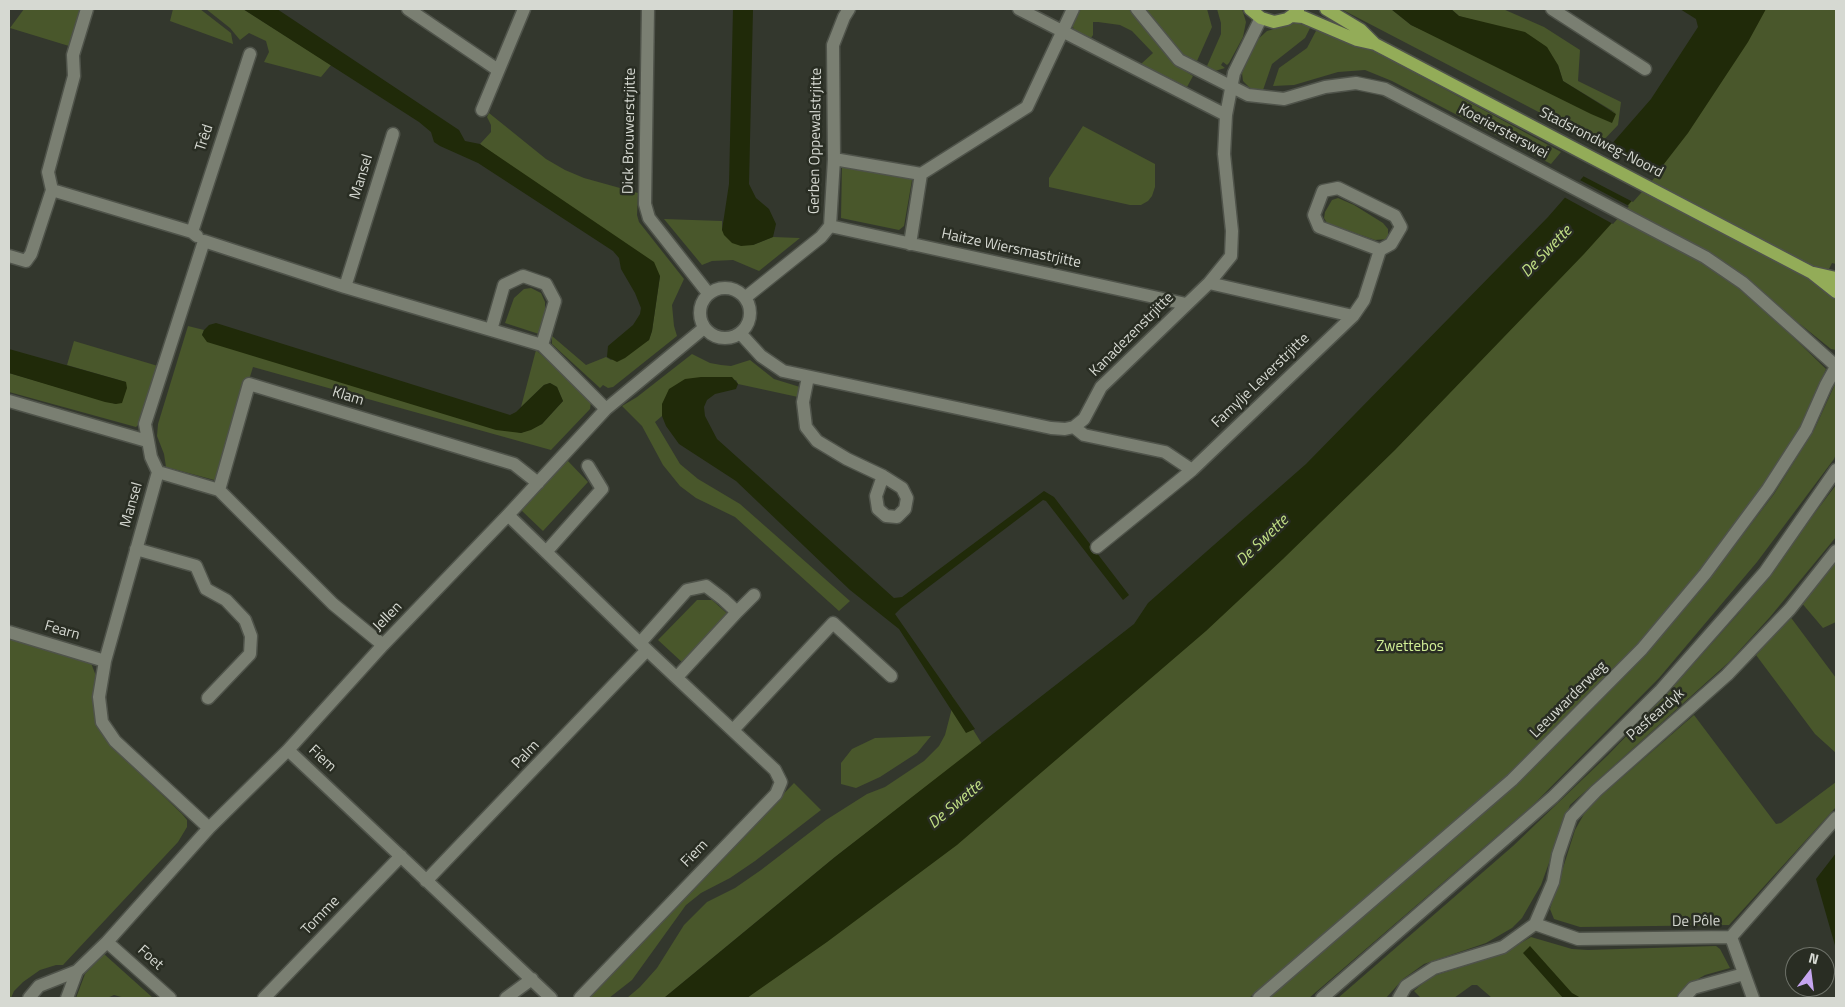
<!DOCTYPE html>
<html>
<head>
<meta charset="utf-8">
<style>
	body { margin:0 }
	#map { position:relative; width:1845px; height:1007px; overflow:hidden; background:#33372d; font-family:"Titillium Web",sans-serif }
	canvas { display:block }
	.frame { position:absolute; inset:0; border:10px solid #d6d9d2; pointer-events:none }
	.north { position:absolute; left:1785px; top:947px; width:50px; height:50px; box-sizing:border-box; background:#292d23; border:1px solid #6e7269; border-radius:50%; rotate:15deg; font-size:14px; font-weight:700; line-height:20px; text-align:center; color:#d6d9d2 }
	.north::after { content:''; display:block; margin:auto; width:18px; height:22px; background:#c6a6f0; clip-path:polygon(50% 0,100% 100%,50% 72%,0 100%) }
</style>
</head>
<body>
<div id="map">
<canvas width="1845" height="1007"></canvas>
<div class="frame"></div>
<div class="north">N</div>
</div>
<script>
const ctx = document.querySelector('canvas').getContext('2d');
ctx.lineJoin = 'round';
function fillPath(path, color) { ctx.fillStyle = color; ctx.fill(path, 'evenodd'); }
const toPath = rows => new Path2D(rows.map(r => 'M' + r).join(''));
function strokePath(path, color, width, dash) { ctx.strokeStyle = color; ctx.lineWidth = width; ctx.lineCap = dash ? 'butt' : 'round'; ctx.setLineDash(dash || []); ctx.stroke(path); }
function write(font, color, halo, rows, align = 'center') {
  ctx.font = font + ' "Titillium Web",sans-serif'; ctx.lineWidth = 5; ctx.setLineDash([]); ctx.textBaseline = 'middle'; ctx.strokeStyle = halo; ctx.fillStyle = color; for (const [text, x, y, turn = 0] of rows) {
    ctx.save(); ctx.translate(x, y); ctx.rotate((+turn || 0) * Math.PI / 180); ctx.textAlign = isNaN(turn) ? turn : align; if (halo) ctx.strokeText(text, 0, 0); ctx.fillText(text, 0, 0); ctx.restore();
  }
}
fillPath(toPath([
	[24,9,80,9,69,46,10,28],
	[173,9,200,9,231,33,233,44,170,21],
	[206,9,243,9,331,65,321,77,264,62,269,52,266,41,249,33,240,40,230,28],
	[1081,9,1129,9,1176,65,1193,76,1187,87,1141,64,1153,53,1132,31,1120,25,1098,22,1093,22,1093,35,1091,38,1074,30,1072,24],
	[1146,9,1207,9,1212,27,1197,61,1184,55,1170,40],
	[1217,9,1242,9,1246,22,1243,37,1229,63,1227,65,1223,62,1221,65,1225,68,1215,71,1207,66,1221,34,1221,23],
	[1341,9,1391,9,1411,25,1616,113,1563,81,1558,65,1476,21,1459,16,1451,9,1503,9,1544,27,1580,50,1578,81,1621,102,1618,125,1600,144],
	[1760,9,1836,9,1836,264,1832,263,1820,287,1836,296,1836,350,1831,349,1800,324,1793,337,1826,369,1803,427,1765,487,1701,572,1621,664,1520,765,1249,998,747,998,936,848],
	[1295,23,1311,26,1305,38,1272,64,1263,90,1254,90,1250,88,1243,81,1242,73,1256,41,1267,31],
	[1317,29,1358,44,1384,56,1561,152,1551,164,1392,81,1365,70,1338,72,1294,85,1273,86,1279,68,1307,48],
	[489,113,546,159,565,170,584,178,638,193,637,215,639,222,684,279,672,305,674,326,677,336,613,387,608,388,603,385,600,388,552,344,552,336,586,365,606,357,611,360,649,340,652,331,660,276,480,144,491,132,491,125,487,117],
	[1083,126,1155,164,1155,187,1152,196,1148,201,1141,205,1130,205,1049,187,1049,178],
	[842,165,909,177,912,180,904,226,899,230,841,218],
	[1338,198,1354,205,1383,223,1388,229,1388,239,1375,240,1327,223,1324,218,1325,212,1332,200],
	[664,219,722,221,722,230,753,245,773,237,800,238,759,271,733,260,712,261,702,265],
	[531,288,541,293,545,302,545,313,539,334,505,323,514,298,524,289],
	[188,326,204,330,202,335,521,433,542,424,563,401,557,387,550,383,544,385,521,407,536,350,586,394,591,402,590,409,551,450,253,367,218,481,166,467,164,454,157,436,158,424],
	[74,341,158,366,141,422,136,427,9,392,9,373,116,404,126,382,67,365],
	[692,354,710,363,721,365,731,366,750,360,774,379,800,387,798,397,738,384,736,380,662,404,662,416,655,422,680,464,698,479,740,504,850,601,839,611,735,517,696,498,680,486,663,465,642,426,622,406,637,397],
	[1836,382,1836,454,1834,459,1757,562,1659,678,1534,804,1309,998,1267,998,1516,784,1639,660,1735,545,1774,494,1815,428],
	[567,460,588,482,543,531,521,510],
	[1836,485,1836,537,1770,617,1729,662,1570,805,1541,885,1522,918,1512,928,1486,943,1424,964,1403,979,1386,998,1338,998,1513,846,1608,755,1663,698,1738,614],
	[1836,558,1836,622,1823,628,1800,601],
	[697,600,712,600,730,616,684,664,658,640],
	[1789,615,1836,678,1836,753,1815,734,1756,655],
	[9,638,91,663,96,676,94,702,105,736,116,750,182,814,187,820,187,827,178,842,63,965,56,965,40,970,23,982,14,991,11,998,9,998],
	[952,696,982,744,835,857,664,998,627,998,640,987,657,968,684,925,707,902,735,888,761,870,826,820,867,794,885,787,924,761,939,746,945,735,952,708],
	[1694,715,1776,824,1781,823,1836,782,1836,807,1729,925,1580,927,1554,919,1550,909,1575,830,1588,807],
	[931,736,917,753,880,777,856,788,841,784,841,763,852,749,875,738],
	[794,783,821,810,755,861,730,878,701,893,686,905,632,980,609,998,586,998],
	[1531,937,1572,949,1588,950,1716,946,1720,949,1730,968,1705,975,1691,983,1676,998,1492,998,1477,985,1472,985,1454,998,1421,998,1414,991,1430,977,1502,954],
	[104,954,153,998,125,998,114,995,107,998,76,998,85,974]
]), '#49572b');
fillPath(toPath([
	[243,9,277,9,459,130,465,141,480,144,654,262,660,276,652,331,649,340,625,358,617,362,607,357,608,346,633,325,640,314,641,308,635,293,621,269,619,258,613,251,478,163,440,146,434,142,431,132,419,122],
	[733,9,753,9,749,184,756,198,769,209,776,224,773,237,753,245,741,246,732,243,724,235,722,230,729,184],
	[1391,9,1451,9,1459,16,1525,32,1547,47,1558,65,1563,81,1616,114,1612,123,1591,114,1411,25],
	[1680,9,1766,9,1748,42,1688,133,1657,173,1584,254,1395,450,1283,559,1206,631,957,845,827,942,747,998,664,998,835,857,1134,624,1148,603,1306,464,1548,217,1651,99,1698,27,1696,19],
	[216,323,510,415,516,412,544,385,550,383,557,387,563,401,542,424,531,430,521,433,496,430,207,342,202,335,204,330,209,325],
	[9,349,126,382,127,388,122,403,116,404,105,402,9,373],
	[701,377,732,377,738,384,736,389,715,394,707,400,704,407,705,416,717,439,894,598,902,597,1044,491,1054,497,1129,595,1123,600,1046,501,1043,500,901,608,895,614,975,729,966,733,899,629,850,590,736,481,679,444,666,426,662,416,662,404,669,389,685,379],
	[1836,853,1836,949,1816,879],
	[1530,946,1572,993,1581,998,1563,998,1523,953]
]), '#202a09');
fillPath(toPath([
	[1606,147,1657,175,1633,202,1581,175],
	[1578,179,1629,206,1613,224,1562,196]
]), '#33372d');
const street = toPath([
	[408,9,498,70],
	[648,9,645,204,649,218,708,293],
	[1019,9,1226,115],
	[1137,9,1179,60,1248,95,1284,99,1325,87,1356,83,1385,89,1705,257,1743,283,1836,366],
	[1552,9,1645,69],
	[482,110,524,9],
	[834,159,921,174,910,244],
	[921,174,1027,107,1073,9],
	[52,190,192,232,197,236],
	[830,226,1186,304],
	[192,232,250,54],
	[9,256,26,261,31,254,52,190,48,172,74,76,73,55,87,9],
	[1209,283,1353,316],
	[345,287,393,134],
	'700 313a25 25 0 1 1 50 0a25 25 0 1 1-50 0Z',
	[746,297,821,237,830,226,834,159,833,45,844,17,849,9],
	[491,330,504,285,523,276,546,284,555,301,542,345],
	[740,333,761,356,783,371,1051,428,1065,429,1074,427,1084,419,1101,387,1209,283,1231,256,1232,231,1224,154,1226,115,1234,73,1261,18],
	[808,377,803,402,806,427,817,441,847,459,883,476,902,488,907,498,905,509,897,517,886,516,878,509,876,496,883,476],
	[9,401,147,441],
	[1074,427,1084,435,1165,452,1192,470],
	[158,472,219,490,333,604,383,645],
	[219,490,249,384,514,464,538,483],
	[508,515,647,650,775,770,781,782,776,794,580,998],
	[1097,547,1192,470,1353,316,1364,300,1380,250,1319,227,1314,215,1323,191,1338,188,1395,216,1401,227,1391,244,1380,250],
	[136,549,196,566,206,589,226,600,245,620,251,636,250,654,208,698],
	[546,552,602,489,588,466],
	[737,612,754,595],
	[9,632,105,661],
	[640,643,687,590,706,586,723,599,737,612,677,677],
	[733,730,833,623,891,676],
	[288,750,551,998],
	[209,828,115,741,102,722,99,697,105,661,158,472,151,457,145,424,204,241,345,287,542,345,606,409],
	[426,881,647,650],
	[1535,924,1553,882,1558,855,1571,817,1596,791,1727,675,1790,609,1836,551],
	[1535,924,1578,939,1731,937,1836,818],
	[1731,937,1753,998],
	[107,942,170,998],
	[29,998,39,986,77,971,107,942,209,828,288,750,383,645,508,515,606,409,704,328],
	[67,998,77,971],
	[264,998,401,856],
	[506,998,532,979],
	[1259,998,1512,780,1642,649,1705,574,1768,489,1806,430,1826,385,1836,367],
	[1399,998,1406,986,1434,968,1503,947,1535,924],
	[1684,998,1693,988,1744,974]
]);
const secondary = toPath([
	[1322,998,1553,797,1661,690,1765,572,1836,470]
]);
const primary = toPath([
	[1250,9,1261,18,1274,22,1287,19,1298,11],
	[1326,9,1361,30,1375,44],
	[1292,16,1303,17,1357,40,1375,44,1812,273,1836,292],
	[1814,273,1836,278]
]);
strokePath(street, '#4f534a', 15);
strokePath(secondary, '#4f534a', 15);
strokePath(primary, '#4f534a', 15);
strokePath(street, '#7a7f72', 12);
strokePath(secondary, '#7a7f72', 12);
strokePath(primary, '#93ac58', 12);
write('15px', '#d6d9d2', '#292d23', [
	["Dick Brouwerstrjitte",630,131,-89],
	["Koeriersterswei",1503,132,28],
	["Trêd",205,138,-72],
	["Gerben Oppewalstrjitte",816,141,-89],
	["Stadsrondweg-Noord",1601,143,27],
	["Mansel",362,177,-73],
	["Haitze Wiersmastrjitte",1011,249,12],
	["Kanadezenstrjitte",1132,335,-45],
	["Famylje Leverstrjitte",1261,381,-44],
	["Klam",348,397,17],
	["Mansel",132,505,-74],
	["Jellen",388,617,-46],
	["Fearn",62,631,16],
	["Leeuwarderweg",1569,700,-45],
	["Pasfeardyk",1656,715,-41],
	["Palm",526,755,-47],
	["Fiem",322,759,43],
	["Fiem",695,854,-46],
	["Tomme",321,916,-46],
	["De Pôle",1696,922,-1],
	["Foet",150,958,42]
]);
write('15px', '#d3f197', '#292d23', [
	["Zwettebos",1410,647]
]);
write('italic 16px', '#c2e086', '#292d23', [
	["De Swette",1547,252,-46],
	["De Swette",1263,541,-44],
	["De Swette",956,805,-40]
]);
</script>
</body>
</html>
